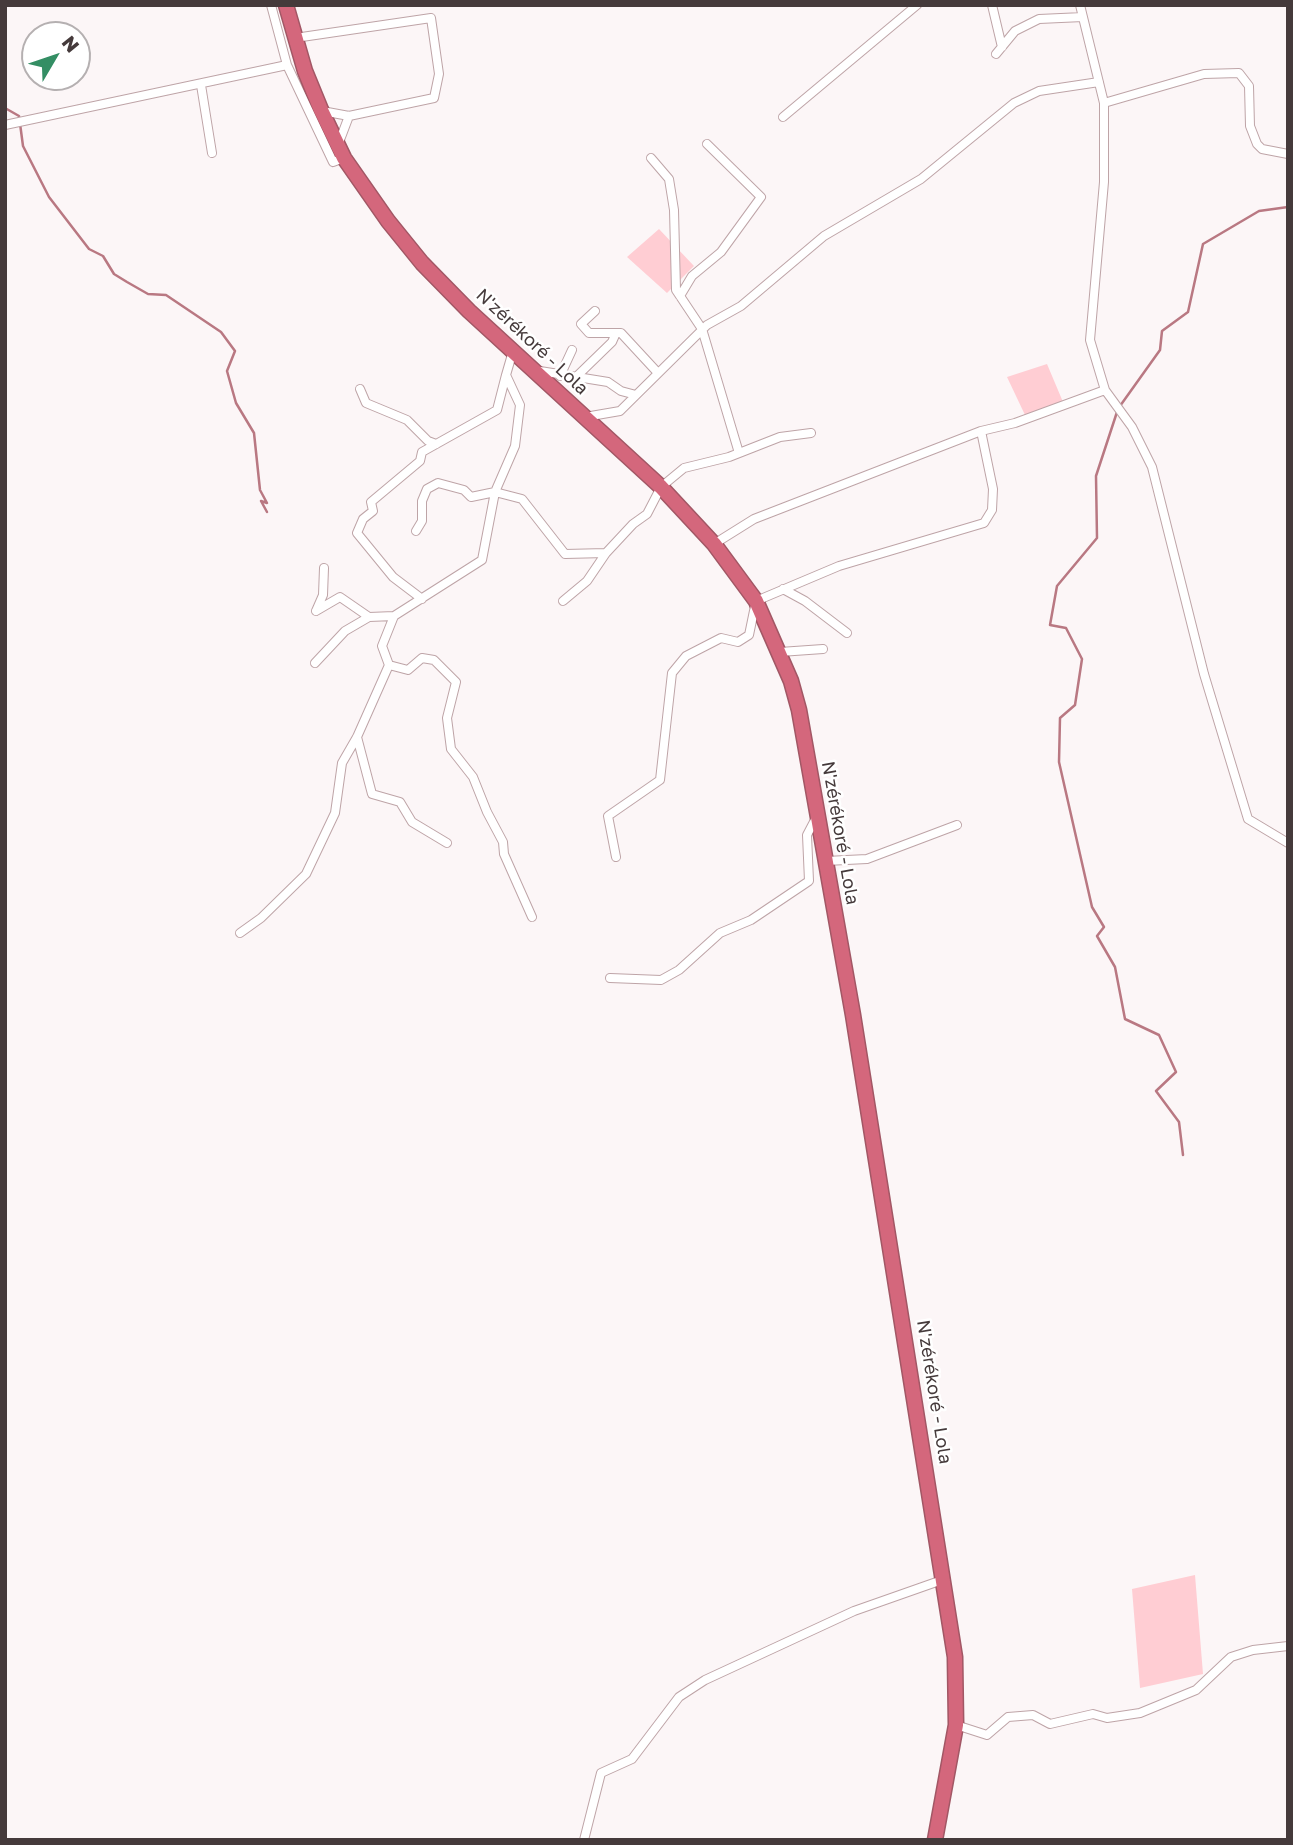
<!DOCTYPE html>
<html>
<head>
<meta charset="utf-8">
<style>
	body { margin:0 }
	#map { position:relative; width:1293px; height:1845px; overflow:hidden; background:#fcf6f7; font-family:"Golos Text",sans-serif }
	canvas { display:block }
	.frame { position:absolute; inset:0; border:7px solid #453a3b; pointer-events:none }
	.north { position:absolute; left:21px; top:21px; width:70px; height:70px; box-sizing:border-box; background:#fff; border:2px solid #b5b0b1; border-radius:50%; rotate:51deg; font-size:19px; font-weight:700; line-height:28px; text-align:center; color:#453a3b }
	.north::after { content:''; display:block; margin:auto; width:24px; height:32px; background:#348e64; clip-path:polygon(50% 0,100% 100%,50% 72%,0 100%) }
</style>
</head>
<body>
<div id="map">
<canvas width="1293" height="1845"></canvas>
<div class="frame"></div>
<div class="north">N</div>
</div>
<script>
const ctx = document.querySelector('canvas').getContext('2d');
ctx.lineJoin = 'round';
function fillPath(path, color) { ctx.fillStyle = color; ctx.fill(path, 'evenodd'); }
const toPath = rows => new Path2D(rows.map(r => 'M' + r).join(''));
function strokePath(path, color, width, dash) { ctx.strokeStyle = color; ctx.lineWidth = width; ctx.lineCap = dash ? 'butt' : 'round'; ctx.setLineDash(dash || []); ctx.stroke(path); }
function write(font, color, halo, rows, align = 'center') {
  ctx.font = font + ' "Golos Text",sans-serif'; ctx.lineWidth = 5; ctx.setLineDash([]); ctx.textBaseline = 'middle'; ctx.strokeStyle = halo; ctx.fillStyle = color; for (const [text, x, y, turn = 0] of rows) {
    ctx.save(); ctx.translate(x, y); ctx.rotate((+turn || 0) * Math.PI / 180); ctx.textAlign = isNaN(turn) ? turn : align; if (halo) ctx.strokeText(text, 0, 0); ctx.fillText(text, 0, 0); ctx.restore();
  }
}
fillPath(toPath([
	[659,229,694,266,667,293,627,257],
	[1047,364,1063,402,1025,415,1007,377],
	[1195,1575,1203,1674,1140,1688,1132,1589]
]), '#ffcdd3');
strokePath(toPath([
	[5,108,19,116,23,146,49,197,89,249,103,256,114,274,127,282,148,294,166,295,221,332,235,351,227,371,236,403,254,433,260,490,267,503,261,501,267,512],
	[1120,406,1160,350,1162,331,1188,312,1203,244,1259,211,1288,207],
	[1117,412,1096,476,1097,538,1057,586,1050,625,1066,628,1082,659,1075,705,1060,718,1059,762,1092,907,1104,927,1097,936,1115,967,1125,1019,1159,1035,1176,1072,1156,1091,1179,1122,1183,1155]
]), '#b97882', 2.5);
const street = toPath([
	[271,5,287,65,333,162,344,158],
	[992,5,1002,47],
	[1080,5,1104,103,1104,182,1090,340,1105,390,1132,427,1152,467,1204,674,1248,819,1288,843],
	[295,38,431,18,439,74,434,98,349,116,322,111],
	[996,54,1015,31,1039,19,1083,17],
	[201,85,212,153],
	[1104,103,1204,74,1239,73,1249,86,1250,126,1257,144,1262,149,1288,154],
	[783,117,917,5],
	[5,125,287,65],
	[338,145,349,116],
	[651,158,669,179,674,210,676,290,702,329,739,453],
	[680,296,692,276,721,252,761,197,707,144],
	[616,333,621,333,658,373],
	[540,371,608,382,621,391,636,395],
	[560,376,572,350],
	[576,377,612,342,616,333,589,333,581,324,595,311],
	[360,389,366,403,407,420,428,441,436,444],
	[585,417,620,411,707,325,741,306,824,236,921,179,1014,103,1039,91,1099,82],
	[416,531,422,521,422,501,427,489,438,483,464,490,471,497,495,492,522,499,565,554,606,553,633,524,647,514,661,487,684,468,729,457,780,437,811,433],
	[714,544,754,519,981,431],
	[783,589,805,601,847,633],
	[422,599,393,577,357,533,363,519,373,511,371,502,420,461,422,452,497,410,506,375],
	[563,601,587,581,606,553],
	[316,611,340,597,369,617],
	[316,611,323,595,324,568],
	[780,652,823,649],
	[315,663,345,631,369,617,394,616],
	[389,665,408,670,422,658,434,660,456,682,447,718,451,749,473,777,487,812,503,842,504,854,532,917],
	[357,737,372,794,400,802,412,822,447,843],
	[616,857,608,816,660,780,672,673,686,656,721,638,738,642,749,635,756,601,839,566,984,523,992,510,993,489,981,431,1015,423,1105,390],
	[826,861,867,859,957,825],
	[240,933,261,918,306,874,335,813,342,763,357,737,389,665,382,646,394,616,482,560,495,492,515,446,520,405,506,375,513,351],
	[610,978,661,980,679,970,720,933,751,920,809,881,807,835,817,816],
	[956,1725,987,1735,1008,1717,1033,1715,1050,1724,1093,1714,1107,1718,1140,1713,1196,1690,1231,1657,1253,1650,1288,1646],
	[584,1840,601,1773,632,1759,679,1697,705,1680,854,1611,945,1579]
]);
const highway = toPath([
	[286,5,305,71,321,110,344,158,388,221,422,263,469,311,661,487,714,544,756,601,791,681,799,710,853,1015,955,1657,956,1725,935,1840]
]);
strokePath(street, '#bea4a7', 10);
strokePath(highway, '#a25765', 17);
strokePath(street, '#fff', 8);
strokePath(highway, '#d4677c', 14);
write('18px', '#453a3b', '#fff', [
	["N'zérékoré - Lola",532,342,43],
	["N'zérékoré - Lola",840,833,80],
	["N'zérékoré - Lola",934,1392,81]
]);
</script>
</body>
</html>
